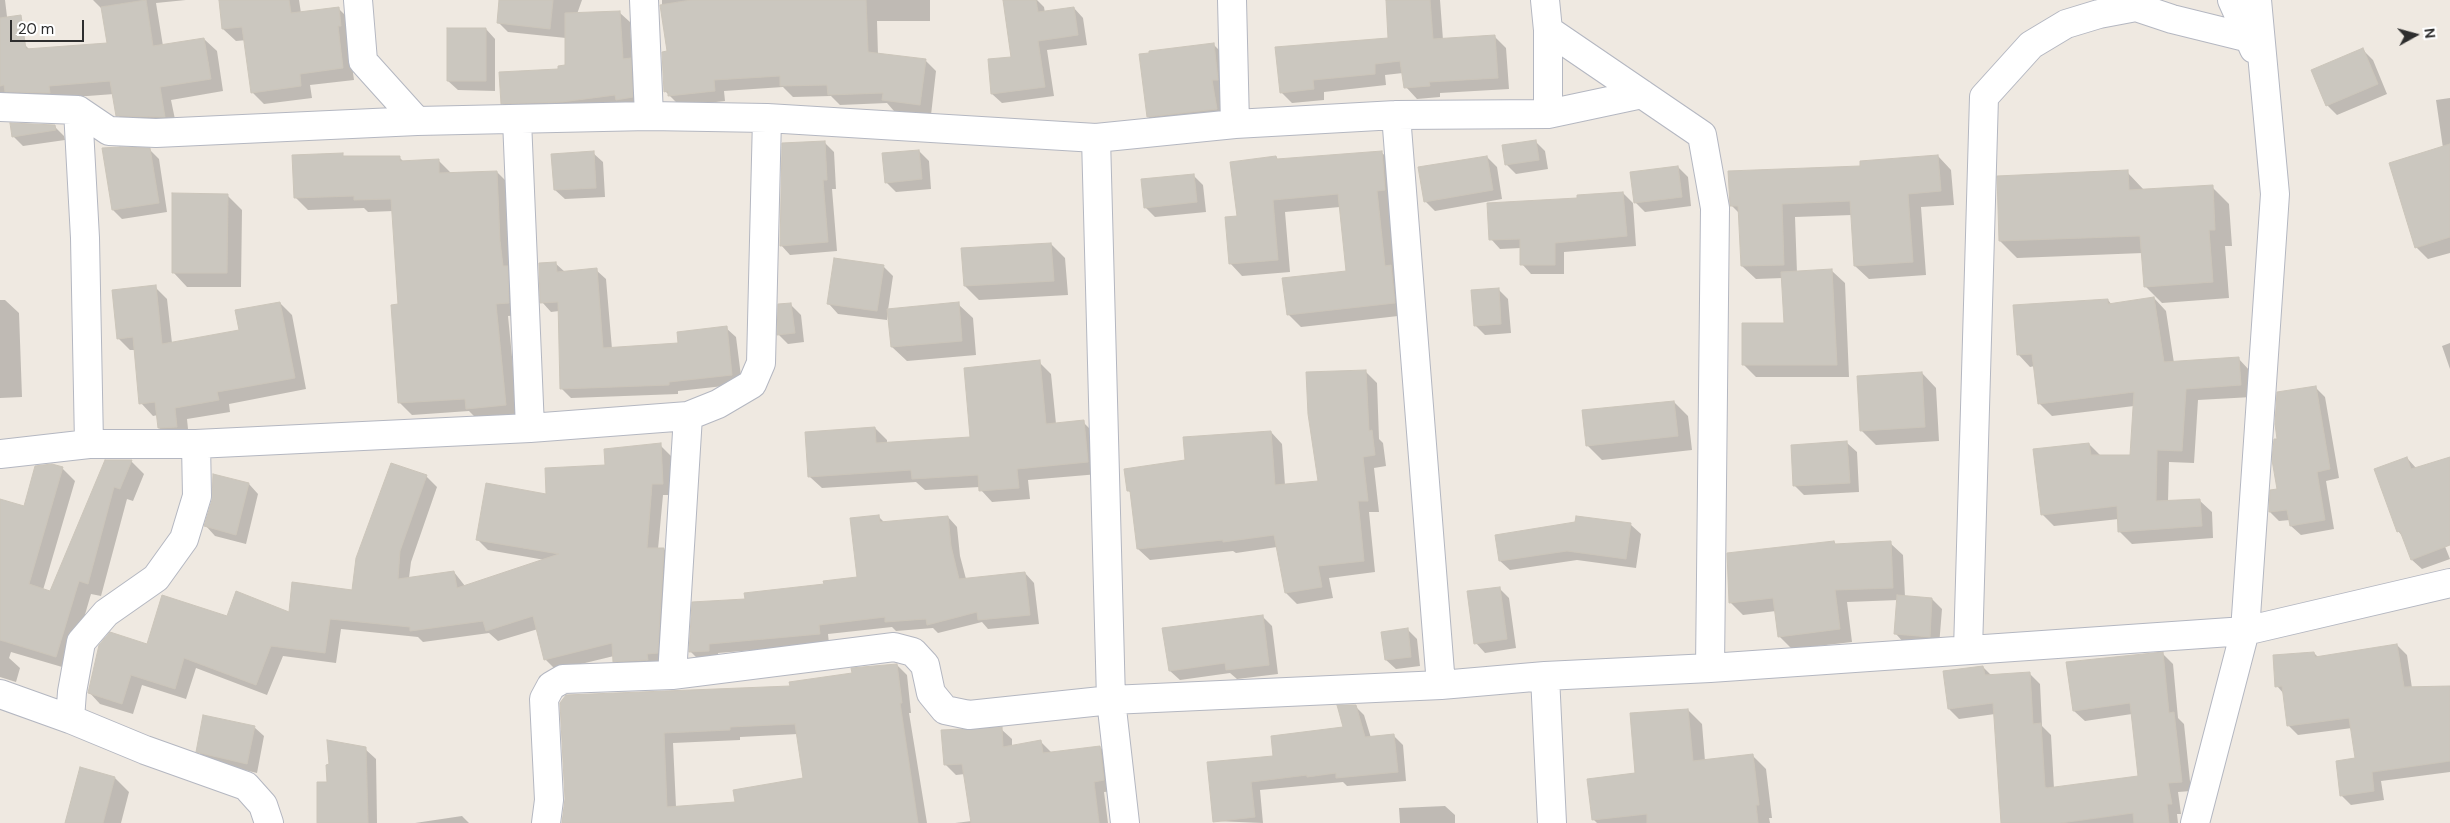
<!DOCTYPE html>
<html>
<head>
<meta charset="utf-8">
<style>
	body { margin:0 }
	#map { position:relative; width:2450px; height:823px; overflow:hidden; background:#efe9e1; font-family:"DM Sans",sans-serif }
	canvas { display:block }
	.north { position:absolute; left:2390px; top:10px; width:50px; height:50px; -webkit-text-stroke:4px #fff; paint-order:stroke; rotate:83deg; font-size:14px; font-weight:700; line-height:20px; text-align:center; color:#2e2e2e }
	.north::after { content:''; display:block; margin:auto; width:18px; height:22px; background:#2e2e2e; clip-path:polygon(50% 0,100% 100%,50% 72%,0 100%) }
	.scale { position:absolute; left:10px; top:20px; width:74px; height:22px; box-sizing:border-box; border:2px solid #2e2e2e; border-top:0; padding-left:6px; font-size:15px; line-height:18px; white-space:nowrap; color:#2e2e2e; -webkit-text-stroke:4px #fff; paint-order:stroke }
</style>
</head>
<body>
<div id="map">
<canvas width="2450" height="823"></canvas>
<div class="north">N</div>
<div class="scale">20 m</div>
</div>
<script>
const ctx = document.querySelector('canvas').getContext('2d');
ctx.lineJoin = 'round';
function fillPath(path, color) { ctx.fillStyle = color; ctx.fill(path, 'evenodd'); }
const toPath = rows => new Path2D(rows.map(r => 'M' + r).join(''));
function strokePath(path, color, width, dash) { ctx.strokeStyle = color; ctx.lineWidth = width; ctx.lineCap = dash ? 'butt' : 'round'; ctx.setLineDash(dash || []); ctx.stroke(path); }
fillPath(toPath([
	[0,0,5,0,8,25,0,26],
	[93,0,186,0,156,3,163,46,204,39,217,51,223,91,171,100,177,129,130,128,118,115,114,94,61,98,0,99,0,50,25,45,30,50,108,44,103,10],
	[221,0,299,0,301,13,338,8,350,20,348,37,354,80,310,85,312,98,264,104,253,93,250,73,259,39,236,41,223,29],
	[500,0,582,0,577,14,620,13,630,22,632,60,640,69,642,107,512,113,502,103,566,66,566,38,508,32,498,22],
	[662,0,930,0,930,21,877,21,878,55,925,60,936,71,931,115,894,111,887,103,840,105,831,96,793,97,783,87,724,91,725,101,680,106,665,91,668,52,662,16],
	[1019,0,1037,0,1044,7,1045,13,1074,8,1083,18,1087,45,1047,50,1054,96,1002,103,992,94,1013,58],
	[1387,0,1440,0,1443,40,1495,37,1506,48,1509,89,1440,93,1440,97,1417,99,1406,87,1403,73,1385,75,1386,85,1324,92,1324,100,1292,103,1281,92,1389,39],
	[486,29,495,39,495,91,458,90,448,81],
	[1213,44,1223,54,1226,119,1158,126,1148,117],
	[2363,50,2373,60,2387,94,2337,115,2327,105],
	[2450,98,2450,253,2428,259,2416,247,2443,148,2436,100],
	[54,126,64,136,65,140,23,146,13,136],
	[1535,141,1545,151,1548,169,1516,174,1506,164],
	[824,142,834,152,836,189,832,189,837,251,790,255,781,245],
	[150,150,159,159,167,212,122,219,113,210],
	[919,151,929,161,931,189,896,192,886,182],
	[1381,152,1394,164,1397,202,1389,203,1397,273,1407,315,1301,327,1288,314,1347,272,1340,207,1285,212,1290,272,1242,276,1230,263,1239,218,1276,158,1279,160],
	[593,153,603,162,605,197,565,199,555,190],
	[342,155,344,157,399,157,404,162,438,160,451,173,497,172,510,185,521,315,508,316,518,418,480,422,469,411,412,415,399,402,399,306,393,211,368,212,364,208,308,210,295,197],
	[1938,156,1951,170,1954,205,1921,207,1926,275,1869,279,1855,266,1852,215,1795,217,1797,273,1832,271,1845,283,1849,377,1756,377,1744,365,1785,324,1783,278,1756,279,1742,266,1740,214,1732,206,1862,167],
	[1487,157,1497,167,1502,199,1435,211,1425,201],
	[1678,167,1688,177,1691,206,1645,212,1635,202],
	[2127,172,2144,190,2212,187,2229,204,2232,246,2225,246,2229,298,2162,303,2145,286,2143,253,2017,258,2000,241],
	[1193,175,1203,185,1206,212,1155,217,1145,207],
	[1623,193,1633,203,1636,246,1564,252,1564,274,1531,274,1522,264,1521,248,1500,249,1491,239,1579,199],
	[227,195,242,210,241,287,187,287,173,272],
	[1051,244,1065,258,1068,295,979,300,965,286],
	[555,263,565,272,596,270,606,279,612,349,680,344,726,328,736,337,742,384,678,391,678,394,571,398,562,389,559,311,551,312,542,302],
	[883,266,893,276,888,310,958,304,973,318,976,355,907,361,892,347,888,311,887,320,838,314,829,304],
	[155,287,167,299,172,343,241,331,280,303,292,315,306,389,229,404,230,412,187,419,189,439,171,440,159,428,158,415,153,416,141,403,136,350,130,350,118,338],
	[1498,289,1508,299,1511,333,1485,335,1475,325],
	[2154,298,2166,311,2174,363,2238,358,2250,371,2252,397,2198,400,2194,463,2169,462,2168,502,2199,500,2212,512,2213,538,2132,544,2119,531,2119,519,2054,526,2042,514,2089,444,2101,456,2132,456,2134,406,2052,416,2039,403,2035,366,2030,367,2018,354,2108,300,2112,305],
	[0,300,5,300,19,313,22,397,0,398],
	[791,305,801,315,804,342,788,344,779,335],
	[2450,343,2450,369,2442,346],
	[1039,362,1051,374,1056,424,1083,422,1095,434,1099,474,1028,480,1030,499,992,502,981,490,980,487,925,490,916,482,822,488,810,477,875,428,887,440,887,444,972,438],
	[1365,371,1377,383,1379,439,1383,443,1386,466,1374,468,1379,512,1369,512,1375,572,1329,578,1333,598,1297,604,1286,593,1277,547,1236,553,1233,551,1150,560,1138,549,1132,494,1128,490,1186,461,1271,432,1282,444,1285,485,1319,482],
	[1922,373,1936,388,1939,441,1876,445,1862,431],
	[2316,388,2325,397,2339,478,2326,481,2334,529,2301,535,2291,526,2290,520,2279,521,2270,512,2279,490,2279,440],
	[1674,402,1688,416,1692,450,1602,460,1587,445],
	[1847,443,1857,452,1859,492,1804,495,1794,485],
	[660,445,671,456,674,495,663,495,658,549,664,549,675,560,668,664,626,672,615,661,614,656,556,670,545,659,538,629,498,641,489,633,423,642,418,637,341,629,336,663,283,656,267,695,196,668,186,699,142,685,133,714,100,704,89,692,148,645,228,617,290,613,354,592,426,476,437,487,411,562,409,578,454,572,465,586,545,560,488,550,477,539,548,496,606,466],
	[2407,458,2416,468,2450,459,2450,537,2442,539,2450,559,2422,569,2412,560,2404,538,2398,531],
	[106,461,131,461,144,474,133,501,127,499,101,596,91,594,69,669,11,652,9,658,20,668,16,682,0,677,0,500,25,508,62,468,75,481,43,590,51,593],
	[215,475,249,484,258,494,246,544,215,536,206,526,213,500],
	[878,516,885,523,948,517,957,527,960,556,966,579,1025,573,1034,583,1039,624,988,629,982,622,938,633,933,628,896,631,892,627,828,634,829,644,718,653,718,660,700,661,690,651,746,600,859,578],
	[1577,517,1631,525,1641,534,1636,568,1577,560,1510,570,1500,561,1576,524],
	[1834,543,1836,545,1890,543,1903,555,1905,597,1932,599,1942,609,1939,646,1905,644,1896,634,1898,600,1847,602,1852,642,1792,649,1779,636,1776,611,1743,615,1730,602],
	[1499,588,1509,598,1516,648,1485,653,1476,643],
	[1262,616,1272,626,1278,674,1237,679,1230,673,1180,680,1170,671],
	[1407,629,1417,639,1420,666,1396,669,1386,660],
	[2397,645,2407,655,2412,688,2450,687,2450,772,2381,781,2384,800,2351,805,2341,795,2357,760,2352,728,2298,735,2288,725,2284,694,2277,686,2314,653,2318,657],
	[2163,654,2173,664,2178,718,2184,724,2191,791,2178,792,2181,814,2177,814,2178,823,2002,823,1995,714,1959,719,1949,709,1983,667,1992,676,2029,673,2040,684,2042,726,2051,735,2054,789,2139,777,2132,714,2085,721,2074,711],
	[897,665,907,675,911,713,909,713,927,823,562,823,566,799,561,703,791,687],
	[798,734,805,779,737,803,676,807,673,743,740,740,740,737],
	[1355,706,1364,715,1371,738,1394,736,1403,745,1406,781,1347,786,1343,782,1260,790,1263,823,1215,821,1209,763,1275,757,1345,729],
	[1688,710,1702,724,1705,761,1752,755,1766,769,1772,818,1769,818,1770,823,1597,823,1593,819,1637,774],
	[254,727,264,736,257,773,207,761,198,751],
	[1001,729,1012,739,1012,746,1041,742,1052,753,1100,747,1111,758,1114,791,1104,792,1108,823,955,823,972,821,965,774,956,775,945,764],
	[365,749,376,759,377,823,318,823,328,783],
	[115,778,129,792,121,823,66,823],
	[1445,806,1455,815,1455,823,1400,823,1399,808],
	[462,816,469,823,415,823]
]), '#0003');
const building = toPath([
	[146,0,153,46,204,38,211,79,160,87,165,117,116,116,110,81,49,86,50,93,5,92,4,85,0,86,0,18,21,15,26,49,107,43,101,7,146,0],
	[219,0,289,0,291,13,339,7,341,26,338,26,343,68,300,74,301,86,251,93,242,27,222,29,219,0],
	[499,0,553,0,550,29,497,23,499,0],
	[691,0,866,0,868,52,926,59,920,105,882,100,883,93,828,95,827,85,780,86,780,76,714,80,715,91,668,96,668,91,664,92,662,52,667,51,660,5,691,0],
	[1003,0,1036,0,1038,12,1074,7,1078,35,1038,41,1045,87,991,94,988,59,1011,57,1003,0],
	[1386,0,1430,0,1433,39,1495,35,1498,78,1429,82,1430,86,1404,88,1400,61,1375,64,1375,74,1313,80,1314,89,1280,93,1275,47,1388,38,1386,0],
	[620,11,623,59,631,58,633,97,616,100,615,95,562,102,501,104,499,72,558,69,558,66,565,65,565,13,620,11],
	[447,28,486,28,486,81,447,81,447,28],
	[1214,43,1218,80,1212,80,1217,109,1147,117,1139,54,1149,53,1149,51,1214,43],
	[2363,48,2378,84,2326,106,2311,70,2363,48],
	[10,123,55,125,56,130,12,137,10,123],
	[1536,140,1539,160,1505,165,1502,145,1536,140],
	[825,141,827,180,823,180,828,242,780,246,782,143,825,141],
	[2450,144,2450,237,2415,248,2389,163,2450,144],
	[120,147,150,148,159,203,112,210,102,148,120,147],
	[919,150,922,179,885,183,882,153,919,150],
	[594,151,596,188,554,190,551,154,594,151],
	[1382,151,1385,190,1377,191,1385,266,1391,265,1395,303,1287,315,1282,278,1346,271,1338,194,1273,200,1278,260,1229,264,1225,217,1237,216,1230,162,1276,156,1277,159,1382,151],
	[343,153,343,156,400,156,400,161,439,159,439,173,497,171,500,241,503,266,508,266,509,303,496,304,506,405,466,409,465,399,398,403,391,305,398,304,391,199,354,200,354,196,294,198,292,155,343,153],
	[1938,155,1941,191,1908,194,1913,262,1854,266,1850,201,1782,204,1784,265,1741,266,1738,206,1730,206,1728,171,1860,166,1860,161,1938,155],
	[1487,156,1493,190,1424,202,1418,167,1487,156],
	[1678,166,1682,197,1634,203,1630,172,1678,166],
	[2128,170,2129,190,2213,185,2215,230,2209,230,2213,282,2144,287,2140,236,1999,241,1997,176,2128,170],
	[1194,174,1197,202,1144,208,1141,179,1194,174],
	[1623,192,1627,236,1555,243,1555,265,1520,265,1520,239,1489,240,1487,203,1577,198,1577,195,1623,192],
	[172,193,228,194,227,273,172,273,172,193],
	[1051,243,1054,281,964,286,961,248,1051,243],
	[834,258,884,265,877,311,827,304,834,258],
	[556,262,557,272,597,268,603,348,678,343,677,332,727,326,732,375,669,382,669,385,560,389,558,302,540,303,539,263,556,262],
	[1832,269,1837,365,1742,365,1742,323,1784,323,1781,272,1832,269],
	[156,285,162,344,239,330,235,310,280,302,295,378,217,392,219,400,175,408,177,427,158,428,155,402,139,404,133,337,117,339,112,290,156,285],
	[1499,288,1501,324,1474,326,1471,290,1499,288],
	[2154,297,2164,362,2239,357,2241,385,2186,389,2182,451,2157,450,2156,501,2200,499,2202,526,2118,532,2117,506,2041,515,2033,449,2089,443,2091,455,2130,455,2134,392,2038,404,2032,354,2017,355,2013,305,2108,299,2108,304,2154,297],
	[959,302,962,341,891,347,887,309,959,302],
	[791,303,795,333,777,335,778,304,791,303],
	[1040,360,1046,424,1084,420,1088,462,1017,469,1019,488,979,491,978,475,912,479,911,470,808,477,805,432,875,427,876,443,970,437,964,368,1040,360],
	[1366,370,1369,431,1372,430,1375,455,1363,457,1368,501,1358,501,1364,561,1318,566,1322,587,1285,593,1274,535,1223,542,1223,540,1137,549,1130,491,1127,491,1124,469,1185,460,1183,437,1271,431,1275,485,1318,481,1308,414,1306,372,1366,370],
	[1922,372,1925,427,1860,431,1857,376,1922,372],
	[2316,386,2330,469,2317,472,2325,520,2290,526,2287,510,2269,512,2270,490,2277,489,2272,460,2274,439,2277,439,2275,424,2277,392,2316,386],
	[1674,401,1678,436,1586,446,1582,410,1674,401],
	[1847,441,1850,483,1793,486,1791,445,1847,441],
	[661,443,663,484,652,484,647,548,664,548,658,653,647,654,648,660,613,662,612,643,544,660,533,616,486,631,483,621,410,631,410,627,330,619,325,653,271,646,256,685,184,658,175,689,131,675,122,704,88,693,99,645,110,632,147,644,162,595,227,616,236,591,289,612,292,582,352,590,356,558,391,463,427,475,400,551,398,579,454,571,457,588,559,554,476,540,486,483,546,494,545,468,605,465,604,449,661,443],
	[2407,457,2411,469,2450,457,2450,545,2411,560,2400,531,2397,532,2374,469,2407,457],
	[105,460,132,460,120,489,114,487,88,584,79,581,56,657,0,640,0,499,24,506,35,466,52,464,63,467,29,584,50,591,105,460],
	[213,474,249,483,236,535,204,526,212,500,213,474],
	[879,515,880,522,948,516,951,546,959,579,1025,572,1030,615,978,620,977,612,927,625,926,619,885,622,885,617,819,625,820,634,709,644,709,651,689,652,692,602,745,599,744,593,824,584,823,581,857,577,850,518,879,515],
	[1576,516,1631,523,1626,559,1567,551,1499,561,1495,535,1575,522,1576,516],
	[1834,541,1835,544,1891,541,1893,588,1835,590,1840,629,1778,637,1773,598,1729,603,1727,553,1834,541],
	[1500,587,1507,639,1474,644,1467,591,1500,587],
	[1897,595,1932,598,1930,637,1894,634,1897,595],
	[1263,615,1269,665,1226,670,1225,663,1169,671,1162,628,1263,615],
	[1408,628,1411,657,1385,660,1381,632,1408,628],
	[2397,644,2404,687,2450,686,2450,761,2372,772,2374,791,2340,796,2336,761,2355,758,2349,718,2287,726,2282,686,2275,687,2273,655,2314,652,2315,657,2397,644],
	[2163,652,2169,713,2174,712,2182,782,2168,783,2172,804,2167,804,2169,823,2134,823,2133,813,2060,823,2001,823,1993,703,1948,709,1943,671,1983,666,1985,675,2030,672,2033,724,2041,723,2045,787,2047,788,2138,776,2130,703,2073,711,2066,662,2163,652],
	[897,664,902,703,900,703,918,823,562,823,565,799,560,703,566,695,790,686,789,682,852,673,851,668,897,664],
	[795,724,803,778,733,790,735,802,667,807,664,733,730,730,730,727,795,724],
	[1337,705,1356,705,1365,737,1394,734,1398,772,1336,778,1336,773,1307,777,1307,775,1251,782,1255,817,1213,822,1207,762,1273,756,1271,736,1343,727,1337,705],
	[1688,709,1693,761,1753,754,1759,805,1756,805,1758,823,1647,823,1647,814,1592,820,1587,779,1635,773,1630,713,1688,709],
	[203,715,255,726,247,764,196,752,203,715],
	[1002,727,1003,747,1041,740,1043,753,1100,746,1104,780,1094,782,1099,823,971,823,962,764,944,765,941,730,1002,727],
	[327,740,366,747,368,823,317,823,317,782,327,782,326,765,329,764,327,740],
	[80,767,115,777,103,823,65,823,80,767]
]);
fillPath(building, '#cbc7bf');
strokePath(building, '#cbc5ba', 1);
const minor = toPath([
	[358,0,363,61,417,121],
	[644,0,649,116],
	[1232,0,1235,124],
	[1545,0,1548,30,1702,135,1715,208,1710,668,2245,631,2450,583],
	[2232,0,2254,49],
	[0,107,78,110,109,131,156,133,417,121,649,116,767,118,1096,138,1235,124,1396,115,1548,114,1642,94],
	[78,110,85,238,89,444],
	[1548,114,1548,30],
	[1396,115,1441,685],
	[517,120,530,428],
	[1096,138,1111,700,1125,823],
	[196,444,197,496,184,539,156,578,106,613,81,642,72,692,70,719,145,750,246,786,263,805,269,823],
	[0,454,89,444,196,444,530,428,688,416],
	[1968,650,1984,97,2031,45,2066,24,2099,14,2136,7,2172,19,2249,38],
	[672,675,688,416,718,404,752,384,761,363,767,118],
	[1545,676,1552,823],
	[0,694,70,719],
	[546,823,549,800,544,699,551,686,563,679,672,675,894,647,913,652,925,665,931,693,945,710,969,715,1111,700,1441,685,1545,676,1710,668],
	[2195,823,2245,631,2275,194,2257,0]
]);
strokePath(minor, '#b4b7c1', 30);
strokePath(minor, '#fff', 28);
</script>
</body>
</html>
